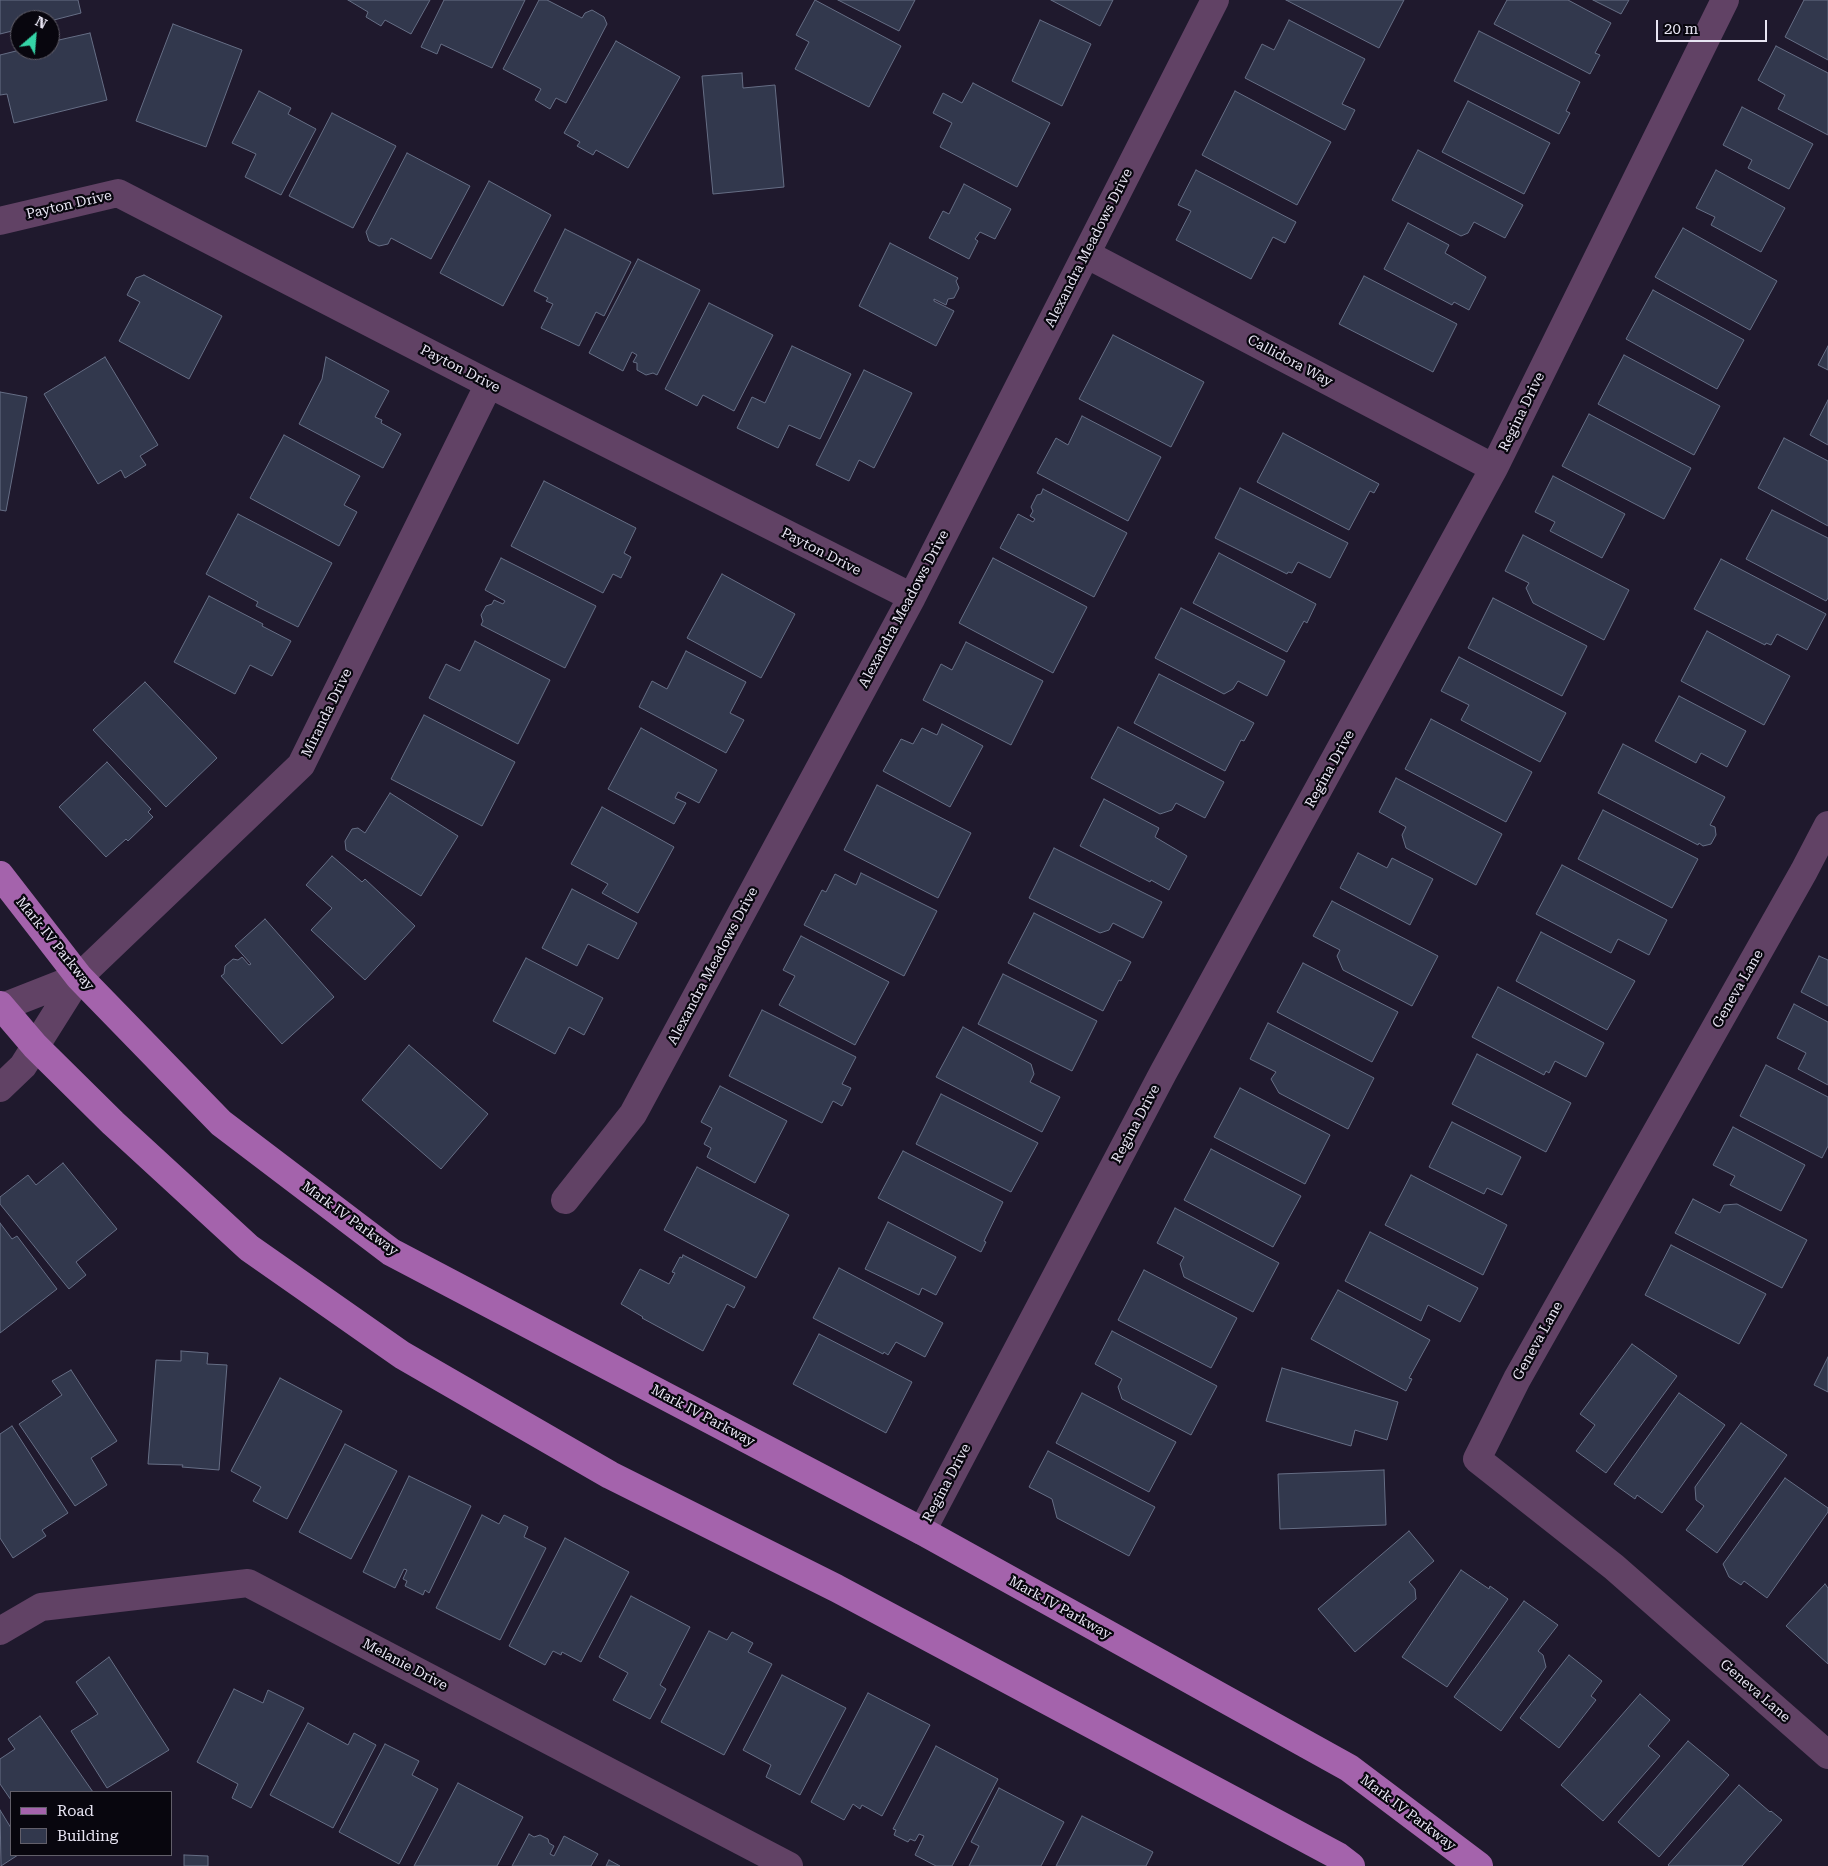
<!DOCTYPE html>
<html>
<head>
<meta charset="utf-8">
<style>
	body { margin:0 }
	#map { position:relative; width:1828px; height:1866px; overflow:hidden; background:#1f192d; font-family:"Roboto Serif",serif }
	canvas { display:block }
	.legend { position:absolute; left:10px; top:1791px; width:162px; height:65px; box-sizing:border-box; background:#08060e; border:1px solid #625f6a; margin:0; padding:6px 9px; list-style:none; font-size:15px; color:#e8e5f3 }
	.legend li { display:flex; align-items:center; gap:10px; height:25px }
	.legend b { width:25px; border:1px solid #625f6a }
	.north { position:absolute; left:10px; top:10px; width:50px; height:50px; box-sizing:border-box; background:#08060e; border:1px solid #625f6a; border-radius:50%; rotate:27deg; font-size:14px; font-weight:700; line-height:20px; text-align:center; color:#e8e5f3 }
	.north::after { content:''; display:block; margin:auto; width:18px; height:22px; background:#35d4a7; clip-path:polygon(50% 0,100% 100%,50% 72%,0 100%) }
	.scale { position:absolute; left:1656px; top:20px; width:111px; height:22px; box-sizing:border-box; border:2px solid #e8e5f3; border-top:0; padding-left:6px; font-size:15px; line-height:18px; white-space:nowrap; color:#e8e5f3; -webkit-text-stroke:4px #08060e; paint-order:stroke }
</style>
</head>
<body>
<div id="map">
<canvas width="1828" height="1866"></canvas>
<ul class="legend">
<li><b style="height:6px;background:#a463ac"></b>Road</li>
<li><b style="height:14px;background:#32384d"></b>Building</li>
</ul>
<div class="north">N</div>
<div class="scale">20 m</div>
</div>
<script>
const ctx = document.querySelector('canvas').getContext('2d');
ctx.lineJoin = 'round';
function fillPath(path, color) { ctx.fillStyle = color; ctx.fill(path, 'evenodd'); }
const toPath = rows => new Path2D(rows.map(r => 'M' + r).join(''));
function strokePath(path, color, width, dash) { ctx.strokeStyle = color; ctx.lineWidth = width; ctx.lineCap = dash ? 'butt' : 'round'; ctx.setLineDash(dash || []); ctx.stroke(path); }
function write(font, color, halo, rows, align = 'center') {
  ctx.font = font + ' "Roboto Serif",serif'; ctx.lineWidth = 4.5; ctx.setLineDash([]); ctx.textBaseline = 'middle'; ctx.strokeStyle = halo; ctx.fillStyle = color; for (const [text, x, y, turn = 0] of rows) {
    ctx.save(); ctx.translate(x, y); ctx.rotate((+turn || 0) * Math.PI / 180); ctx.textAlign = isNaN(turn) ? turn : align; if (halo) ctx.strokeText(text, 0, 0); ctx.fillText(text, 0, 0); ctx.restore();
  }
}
const building = toPath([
	[0,0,78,0,81,13,50,21,20,20,20,29,0,34,0,0],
	[348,0,430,0,411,34,385,20,381,26,366,17,368,12,348,0],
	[444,0,525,0,492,68,441,44,437,54,421,47,444,0],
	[539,0,547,0,582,18,585,13,592,10,604,17,607,24,566,103,556,98,550,109,535,100,541,89,503,69,539,0],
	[815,0,901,46,869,107,795,69,809,42,796,35,815,0],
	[838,0,915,0,899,31,838,0],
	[1051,0,1113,0,1100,26,1051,0],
	[1286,0,1404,0,1379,48,1286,0],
	[1507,0,1568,0,1611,23,1595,53,1600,55,1590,74,1494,24,1507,0],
	[1593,0,1629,0,1621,14,1593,0],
	[1804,0,1828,0,1828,60,1785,37,1804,0],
	[1040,20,1091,44,1062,106,1012,81,1040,20],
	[1289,20,1365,59,1342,104,1355,110,1345,130,1245,78,1262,44,1274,50,1289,20],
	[173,24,242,50,206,147,136,121,173,24],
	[1479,31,1580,82,1566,111,1570,113,1559,134,1454,81,1479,31],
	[90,33,107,100,14,123,7,94,0,95,0,55,20,50,50,50,50,42,90,33],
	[616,41,680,77,628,168,596,150,593,155,577,146,580,142,564,133,616,41],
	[1776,46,1828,73,1828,135,1778,109,1785,95,1758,80,1776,46],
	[742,73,743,88,775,85,784,187,713,194,702,76,742,73],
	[973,83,1050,123,1017,187,940,147,952,123,933,113,943,93,962,103,973,83],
	[259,91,291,108,288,114,316,129,281,195,245,177,256,154,232,143,259,91],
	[1235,91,1331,142,1297,205,1202,155,1235,91],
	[1468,101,1550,143,1524,194,1442,152,1468,101],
	[1742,107,1813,144,1789,189,1748,168,1752,160,1723,145,1742,107],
	[332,113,396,146,353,228,289,196,332,113],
	[1418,150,1523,205,1505,238,1474,222,1468,233,1461,236,1392,200,1418,150],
	[407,153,470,186,431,259,391,238,388,244,379,246,369,241,366,232,407,153],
	[1196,170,1296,222,1285,243,1273,237,1251,279,1176,240,1191,211,1178,205,1196,170],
	[1716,170,1785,208,1761,252,1711,225,1715,217,1696,208,1716,170],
	[489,181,551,215,503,306,440,273,489,181],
	[964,184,1011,209,995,239,980,232,975,239,978,241,969,259,929,238,943,211,949,214,964,184],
	[1408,223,1449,245,1445,253,1486,277,1469,310,1454,302,1452,305,1384,269,1408,223],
	[1683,228,1777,281,1750,330,1655,277,1683,228],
	[565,229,631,262,604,316,596,312,579,346,541,328,553,304,546,301,548,298,534,291,565,229],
	[890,243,958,278,956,281,959,288,954,298,948,299,946,305,934,299,934,301,954,311,936,346,859,306,890,243],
	[638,259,700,290,657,375,653,373,646,375,637,370,637,363,633,362,637,355,632,352,623,371,589,353,638,259],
	[144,275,222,316,189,379,119,341,140,302,127,295,136,278,144,275],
	[1364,276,1457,324,1433,372,1339,324,1364,276],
	[1653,290,1744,340,1717,389,1626,339,1653,290],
	[709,303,773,335,734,411,703,395,697,406,665,389,709,303],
	[1113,335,1204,382,1171,447,1079,399,1113,335],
	[792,346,851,374,820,439,789,425,778,448,737,428,752,397,765,403,792,346],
	[1828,346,1828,370,1818,365,1828,346],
	[1624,355,1720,406,1694,455,1598,404,1624,355],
	[105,357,158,445,140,456,146,465,125,478,121,470,98,484,44,394,105,357],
	[326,357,389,391,375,417,382,420,381,423,401,434,383,468,299,424,322,379,326,357],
	[864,370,912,393,874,468,859,460,849,481,816,465,864,370],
	[0,392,27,397,6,511,0,510,0,392],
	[1828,400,1828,445,1810,435,1828,400],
	[1589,414,1691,468,1664,519,1562,466,1589,414],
	[1082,416,1161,457,1128,521,1037,473,1056,438,1068,445,1082,416],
	[1283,433,1379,484,1374,493,1370,491,1349,530,1257,482,1283,433],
	[284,435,360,476,344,505,357,512,339,546,250,498,284,435],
	[1784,438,1828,461,1828,526,1758,488,1784,438],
	[1553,476,1625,514,1602,558,1550,531,1555,522,1535,512,1553,476],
	[544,481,636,528,624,553,631,557,621,578,613,574,603,593,511,546,544,481],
	[1240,488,1348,543,1330,578,1298,562,1292,573,1288,572,1287,574,1215,538,1240,488],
	[1043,489,1127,533,1094,597,1000,548,1018,514,1033,522,1035,519,1030,516,1033,511,1031,507,1037,495,1041,494,1043,489],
	[1772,510,1828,538,1828,598,1826,601,1746,559,1772,510],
	[238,514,332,563,298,627,256,606,258,602,206,574,238,514],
	[1523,535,1629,590,1604,640,1533,603,1526,588,1529,583,1505,571,1523,535],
	[1219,553,1316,604,1307,623,1304,621,1287,652,1193,603,1219,553],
	[501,558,596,606,565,668,481,625,483,621,481,615,486,606,492,604,494,600,503,604,505,601,485,590,501,558],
	[993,558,1087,607,1053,673,959,623,993,558],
	[1721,559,1826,614,1807,650,1777,634,1771,645,1766,643,1765,645,1694,609,1721,559],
	[722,574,795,614,761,678,687,638,722,574],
	[209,596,263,624,262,626,291,641,272,676,250,665,235,694,174,662,209,596],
	[1493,598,1587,646,1562,696,1468,648,1493,598],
	[1181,608,1285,661,1267,696,1238,681,1233,689,1224,694,1155,658,1181,608],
	[1707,631,1790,676,1764,725,1681,681,1707,631],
	[475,641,550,680,518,744,429,698,446,664,460,671,475,641],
	[966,642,1043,681,1011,745,923,700,941,664,952,670,966,642],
	[686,651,746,682,730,713,744,720,726,753,639,707,652,681,667,689,686,651],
	[1459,657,1566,713,1540,762,1461,720,1469,705,1441,691,1459,657],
	[1159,674,1254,723,1244,741,1241,740,1225,771,1134,723,1159,674],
	[145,682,217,758,166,807,93,730,145,682],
	[1679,696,1746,731,1727,767,1701,753,1696,763,1655,741,1679,696],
	[424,715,515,762,482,826,391,779,424,715],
	[1431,719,1532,772,1506,822,1405,769,1431,719],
	[942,724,983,746,950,807,883,771,901,739,913,744,922,728,937,735,942,724],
	[1118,727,1224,782,1205,818,1176,803,1172,810,1160,814,1091,778,1118,727],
	[641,728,717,770,699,803,678,792,675,798,686,803,674,824,608,789,641,728],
	[1623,744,1725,797,1710,825,1715,827,1716,835,1711,844,1703,846,1699,843,1698,845,1598,793,1623,744],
	[107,762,151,809,148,812,153,817,128,841,126,839,106,857,59,807,107,762],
	[1396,778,1502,834,1476,885,1406,848,1402,835,1406,827,1379,812,1396,778],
	[877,785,971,833,938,898,844,850,877,785],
	[390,793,458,836,421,896,346,850,345,841,352,829,358,828,365,833,390,793],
	[1104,799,1159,828,1155,837,1187,856,1169,890,1151,880,1150,882,1080,846,1104,799],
	[602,807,674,847,638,913,602,893,608,884,571,864,602,807],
	[1603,810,1698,859,1672,908,1578,859,1603,810],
	[1054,848,1162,902,1143,938,1113,923,1109,930,1100,933,1029,898,1054,848],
	[1358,853,1387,868,1392,858,1433,879,1410,925,1340,888,1358,853],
	[332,856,362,882,365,879,415,926,365,980,311,930,332,908,306,885,332,856],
	[1562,865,1667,920,1649,955,1618,939,1611,953,1536,914,1562,865],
	[861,873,937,911,904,976,804,925,822,890,826,892,835,874,856,885,861,873],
	[572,889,637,923,618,959,588,944,577,966,542,948,572,889],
	[1332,901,1438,956,1412,1006,1343,970,1337,956,1340,950,1313,936,1332,901],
	[1034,913,1131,962,1121,981,1119,980,1103,1011,1008,963,1034,913],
	[265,919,334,997,282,1044,221,976,224,974,225,966,233,959,238,960,242,957,249,965,251,964,235,946,265,919],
	[1541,932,1635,981,1607,1030,1516,981,1541,932],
	[801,936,889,982,855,1045,779,1005,795,976,783,970,801,936],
	[1819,956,1828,960,1828,1006,1801,992,1819,956],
	[526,958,603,998,584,1035,569,1027,555,1054,493,1021,526,958],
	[1303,963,1398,1012,1372,1062,1277,1012,1303,963],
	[1003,974,1097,1021,1072,1071,978,1024,1003,974],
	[1498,987,1604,1043,1586,1077,1555,1061,1549,1073,1546,1071,1544,1075,1472,1037,1498,987],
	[1794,1004,1828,1022,1828,1085,1798,1069,1806,1053,1777,1038,1794,1004],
	[762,1010,856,1057,842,1084,851,1088,842,1106,833,1101,822,1123,729,1076,762,1010],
	[1268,1023,1374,1078,1348,1129,1279,1093,1271,1079,1276,1072,1250,1059,1268,1023],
	[963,1027,1031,1064,1034,1074,1030,1082,1060,1097,1042,1132,936,1077,963,1027],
	[409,1045,488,1114,441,1169,362,1100,409,1045],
	[1477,1054,1571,1103,1546,1152,1452,1104,1477,1054],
	[1766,1065,1828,1097,1828,1146,1822,1158,1740,1116,1766,1065],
	[720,1086,787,1121,755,1183,707,1157,711,1148,704,1144,712,1128,701,1122,720,1086],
	[1240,1088,1330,1135,1305,1184,1214,1137,1240,1088],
	[941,1094,1038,1143,1011,1192,916,1144,941,1094],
	[1452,1122,1521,1157,1502,1195,1487,1188,1484,1194,1429,1167,1452,1122],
	[1733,1127,1805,1165,1781,1211,1730,1185,1735,1176,1713,1165,1733,1127],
	[1211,1149,1301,1196,1273,1247,1184,1200,1211,1149],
	[903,1151,1003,1202,984,1241,986,1242,981,1252,878,1198,903,1151],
	[63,1163,117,1229,76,1262,86,1275,69,1289,0,1204,0,1197,28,1175,36,1185,63,1163],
	[697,1167,789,1215,756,1278,664,1230,697,1167],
	[1411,1175,1507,1225,1483,1275,1385,1225,1411,1175],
	[1693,1199,1720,1213,1724,1205,1737,1204,1807,1240,1782,1288,1675,1233,1693,1199],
	[1175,1208,1279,1263,1253,1312,1184,1277,1180,1264,1184,1257,1157,1243,1175,1208],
	[888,1222,956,1257,936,1295,922,1288,919,1295,865,1269,888,1222],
	[0,1223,12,1239,17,1236,57,1289,0,1333,0,1223],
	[1370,1232,1478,1288,1460,1322,1428,1305,1421,1321,1345,1281,1370,1232],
	[1671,1245,1766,1294,1739,1344,1645,1295,1671,1245],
	[683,1255,745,1287,734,1308,727,1304,703,1351,642,1318,643,1317,621,1304,640,1269,669,1284,675,1273,672,1272,680,1257,682,1258,683,1255],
	[839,1268,943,1323,925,1357,896,1342,888,1355,884,1352,883,1354,813,1318,839,1268],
	[1144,1270,1237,1318,1211,1368,1118,1320,1144,1270],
	[1338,1290,1430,1340,1409,1378,1412,1379,1406,1391,1311,1339,1338,1290],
	[1112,1331,1217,1386,1191,1435,1122,1399,1118,1387,1122,1379,1095,1364,1112,1331],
	[819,1334,912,1382,886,1433,793,1384,819,1334],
	[1632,1344,1677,1376,1606,1473,1576,1451,1595,1425,1580,1414,1632,1344],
	[181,1351,208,1353,207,1364,227,1365,219,1470,182,1467,183,1465,148,1464,156,1360,181,1361,181,1351],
	[1828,1357,1828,1392,1814,1385,1828,1357],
	[1282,1368,1398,1402,1387,1440,1355,1430,1351,1446,1266,1421,1282,1368],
	[71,1370,117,1441,91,1458,107,1485,75,1506,19,1424,62,1395,52,1381,71,1370],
	[280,1378,342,1411,287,1519,253,1501,261,1487,231,1471,280,1378],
	[1082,1393,1176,1442,1149,1492,1056,1443,1082,1393],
	[1679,1393,1725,1425,1662,1513,1637,1495,1635,1499,1614,1484,1679,1393],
	[1741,1423,1787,1455,1717,1553,1686,1530,1704,1506,1696,1500,1695,1487,1741,1423],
	[12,1426,68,1513,42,1530,46,1536,13,1558,0,1538,0,1434,12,1426],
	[345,1444,397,1471,351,1559,299,1532,345,1444],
	[1048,1451,1155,1507,1129,1556,1057,1518,1052,1499,1029,1487,1048,1451],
	[1384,1470,1386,1525,1280,1529,1278,1474,1384,1470],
	[409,1476,471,1506,429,1593,425,1590,423,1595,405,1586,407,1581,403,1579,407,1570,404,1569,395,1588,363,1572,409,1476],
	[1785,1478,1828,1508,1828,1512,1767,1598,1744,1581,1741,1585,1729,1577,1723,1564,1785,1478],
	[482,1515,499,1524,504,1515,528,1527,524,1537,546,1548,500,1640,436,1608,482,1515],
	[1409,1531,1434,1561,1409,1582,1415,1589,1416,1599,1355,1652,1318,1609,1409,1531],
	[565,1538,629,1572,581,1662,562,1652,561,1655,553,1651,545,1665,509,1646,565,1538],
	[1461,1570,1489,1589,1490,1586,1508,1599,1447,1687,1402,1657,1461,1570],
	[1825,1584,1828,1588,1828,1664,1786,1626,1825,1584],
	[631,1596,690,1627,660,1685,666,1689,650,1719,613,1700,628,1673,599,1657,631,1596],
	[1524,1601,1558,1625,1538,1651,1543,1655,1546,1667,1501,1731,1454,1697,1524,1601],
	[709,1631,727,1640,732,1632,753,1643,748,1652,772,1664,724,1755,661,1722,709,1631],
	[1569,1655,1602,1681,1591,1696,1596,1700,1559,1748,1520,1718,1569,1655],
	[109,1657,169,1750,107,1788,71,1731,98,1714,76,1682,109,1657],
	[782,1675,846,1708,800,1795,766,1777,771,1765,743,1750,782,1675],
	[234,1689,263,1703,268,1690,304,1708,251,1808,232,1798,238,1784,197,1762,234,1689],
	[868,1693,930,1725,882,1816,862,1805,860,1809,853,1804,844,1820,811,1802,868,1693],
	[1640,1694,1670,1720,1648,1746,1660,1756,1603,1821,1561,1785,1640,1694],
	[40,1716,93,1792,11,1792,11,1800,0,1784,0,1759,15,1749,8,1739,40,1716],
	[308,1723,348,1745,354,1733,376,1745,333,1828,270,1795,308,1723],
	[1688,1741,1729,1775,1659,1857,1618,1822,1688,1741],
	[385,1744,419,1761,412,1775,438,1789,399,1864,339,1832,385,1744],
	[936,1746,998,1779,952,1866,936,1866,915,1855,924,1836,919,1834,915,1841,910,1839,908,1842,894,1835,896,1830,893,1829,936,1746],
	[458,1783,523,1817,497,1866,414,1866,458,1783],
	[1739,1785,1770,1812,1771,1811,1782,1820,1742,1866,1669,1866,1668,1865,1739,1785],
	[999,1788,1064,1822,1041,1866,969,1866,979,1846,971,1842,999,1788],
	[0,1810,11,1828,11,1855,18,1855,1,1866,0,1810],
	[1082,1816,1153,1852,1146,1866,1056,1866,1082,1816],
	[529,1834,534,1837,540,1835,548,1839,549,1843,554,1846,550,1854,554,1856,564,1836,598,1854,591,1866,512,1866,529,1834],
	[184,1855,208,1856,208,1866,184,1866,184,1855],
	[609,1860,620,1866,606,1866,609,1860]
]);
fillPath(building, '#32384d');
strokePath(building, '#666e85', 1);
strokePath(toPath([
	[0,221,118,193,489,384,912,597],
	[1086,254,1494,468],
	[1828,825,1804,871,1517,1379,1477,1459,1614,1567,1828,1755],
	[0,1008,79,977],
	[0,1088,23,1066,79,977,301,765,489,384],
	[565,1200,633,1114,912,597,1215,0],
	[922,1531,1163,1073,1494,468,1725,0],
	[0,1631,41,1607,248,1583,789,1866]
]), '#614265', 28);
strokePath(toPath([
	[0,875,79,977,221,1123,391,1252,922,1531,1349,1768,1479,1866],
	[0,1005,35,1046,113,1123,249,1248,402,1355,610,1475,836,1588,1338,1856,1351,1866]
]), '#a463ac', 28);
write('14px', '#e8e5f3', '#08060e', [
	["Payton Drive",69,205,-13],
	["Alexandra Meadows Drive",1089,248,-63],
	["Callidora Way",1290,361,28],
	["Payton Drive",460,369,27],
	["Regina Drive",1522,412,-64],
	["Payton Drive",821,552,27],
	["Alexandra Meadows Drive",904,609,-62],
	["Miranda Drive",327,713,-64],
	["Regina Drive",1330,769,-61],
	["Mark IV Parkway",55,944,51],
	["Alexandra Meadows Drive",713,966,-62],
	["Geneva Lane",1738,989,-60],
	["Regina Drive",1136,1124,-62],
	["Mark IV Parkway",350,1219,36],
	["Geneva Lane",1538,1341,-61],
	["Mark IV Parkway",703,1416,28],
	["Regina Drive",947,1483,-62],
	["Mark IV Parkway",1060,1608,29],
	["Melanie Drive",405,1665,28],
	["Geneva Lane",1755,1691,41],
	["Mark IV Parkway",1408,1813,37]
]);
</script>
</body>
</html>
